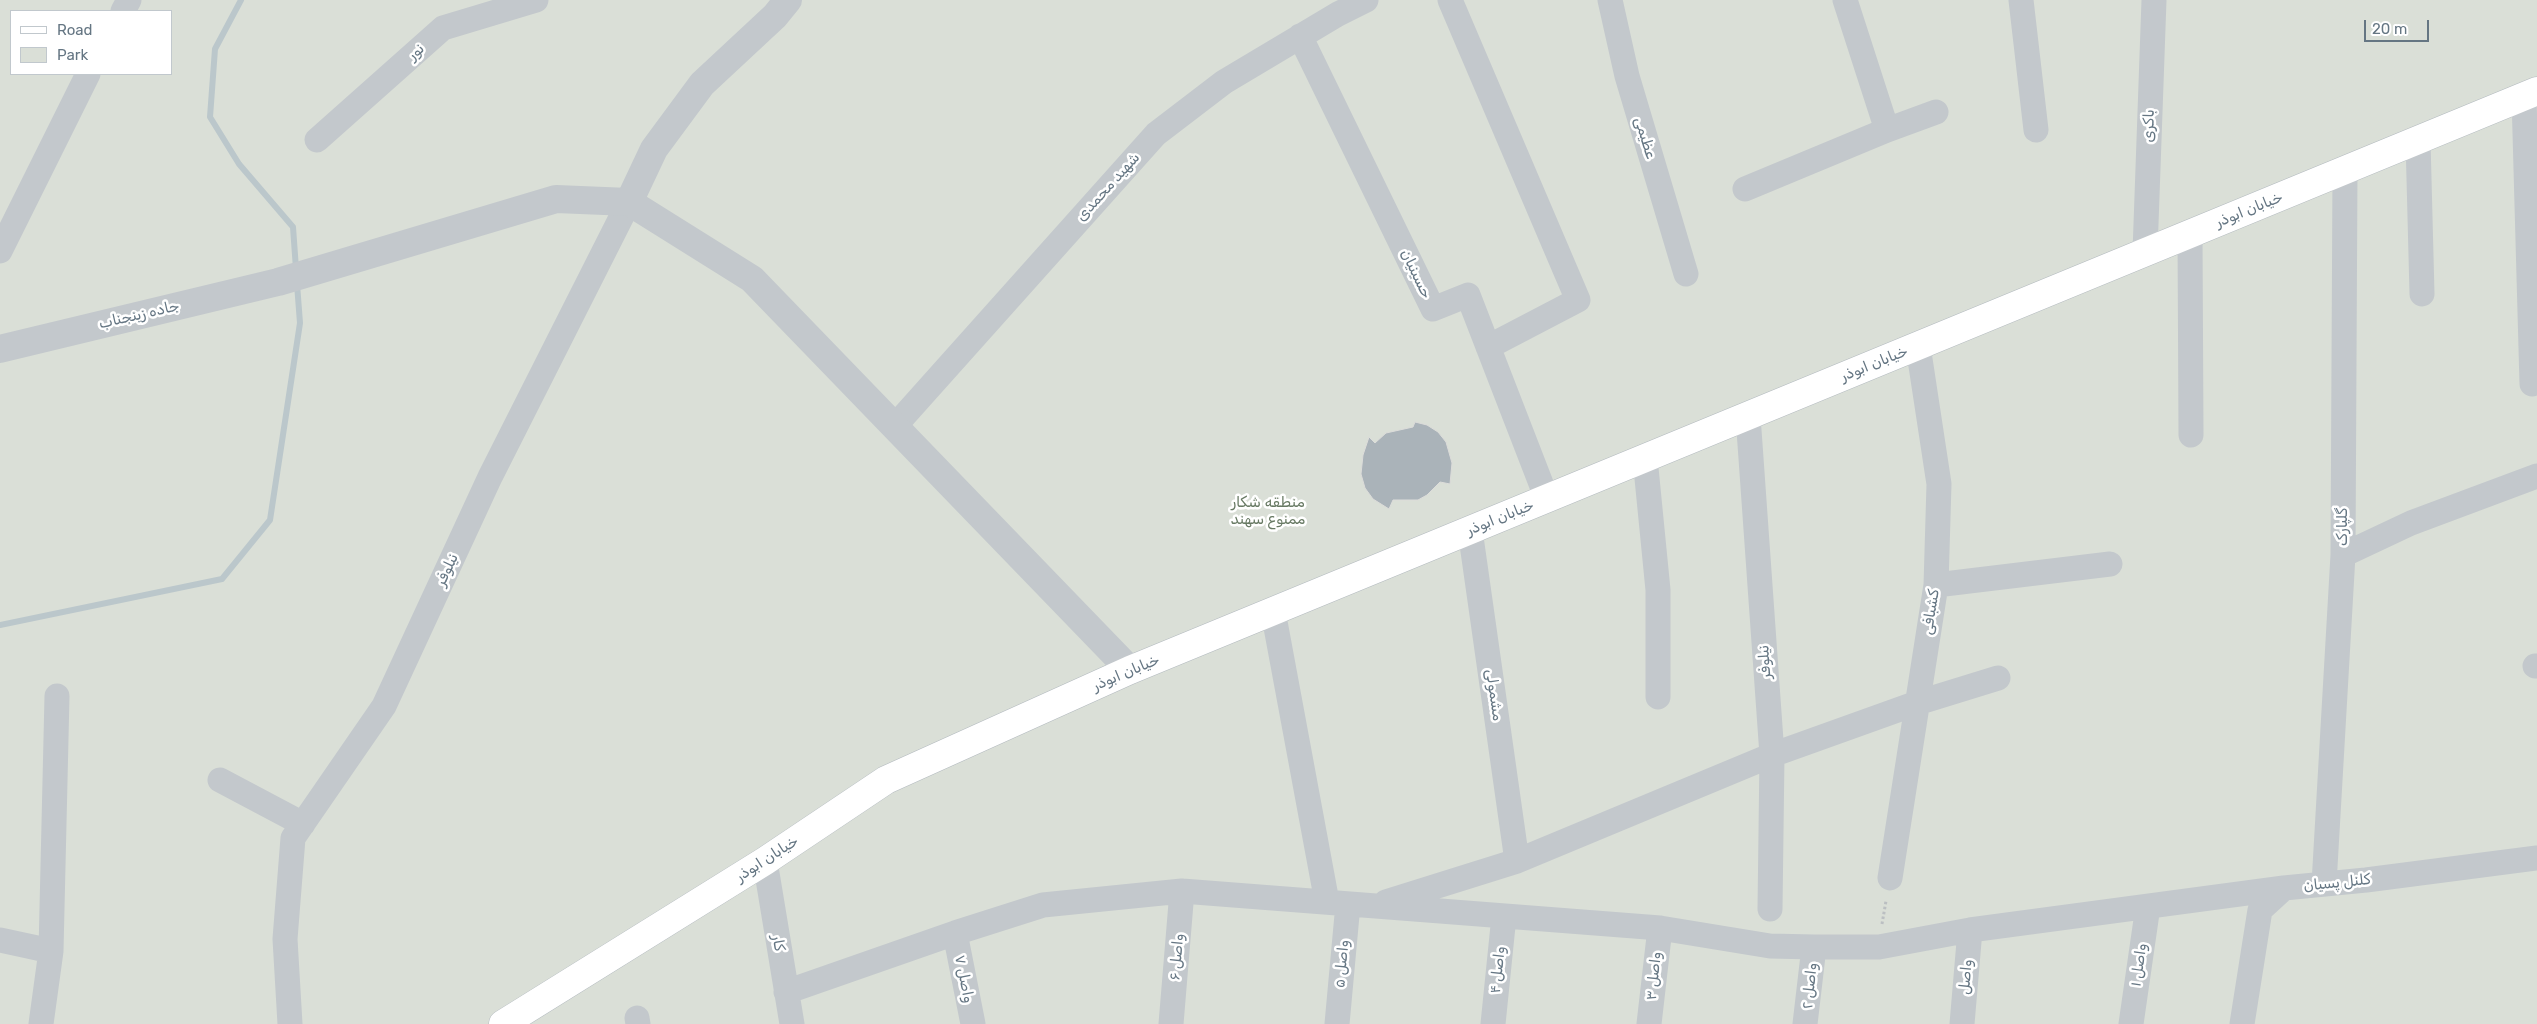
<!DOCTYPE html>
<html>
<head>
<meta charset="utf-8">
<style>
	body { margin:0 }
	#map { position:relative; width:2537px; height:1024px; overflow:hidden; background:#fafaf8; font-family:Rubik,sans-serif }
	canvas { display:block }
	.legend { position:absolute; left:10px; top:10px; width:162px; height:65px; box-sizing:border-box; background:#fff; border:1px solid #c1c8cd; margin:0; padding:6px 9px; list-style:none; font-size:15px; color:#657683 }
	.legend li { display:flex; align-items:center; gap:10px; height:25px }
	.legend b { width:25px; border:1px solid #c1c8cd }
	.scale { position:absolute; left:2364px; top:20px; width:65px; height:22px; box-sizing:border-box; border:2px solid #657683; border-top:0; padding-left:6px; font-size:15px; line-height:18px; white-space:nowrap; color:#657683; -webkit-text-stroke:4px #fff; paint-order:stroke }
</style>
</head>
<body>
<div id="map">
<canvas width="2537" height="1024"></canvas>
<ul class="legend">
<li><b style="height:6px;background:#fff"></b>Road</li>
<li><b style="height:14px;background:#dadfd7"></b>Park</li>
</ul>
<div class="scale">20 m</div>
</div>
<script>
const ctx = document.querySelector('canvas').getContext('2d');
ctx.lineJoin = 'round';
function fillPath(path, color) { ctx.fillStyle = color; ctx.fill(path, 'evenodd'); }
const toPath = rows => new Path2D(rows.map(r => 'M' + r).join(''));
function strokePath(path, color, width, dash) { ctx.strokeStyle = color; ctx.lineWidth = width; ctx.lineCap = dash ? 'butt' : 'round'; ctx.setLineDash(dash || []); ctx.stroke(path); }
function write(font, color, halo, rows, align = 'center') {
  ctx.font = font + ' Rubik,Vazirmatn,sans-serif'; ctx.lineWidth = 5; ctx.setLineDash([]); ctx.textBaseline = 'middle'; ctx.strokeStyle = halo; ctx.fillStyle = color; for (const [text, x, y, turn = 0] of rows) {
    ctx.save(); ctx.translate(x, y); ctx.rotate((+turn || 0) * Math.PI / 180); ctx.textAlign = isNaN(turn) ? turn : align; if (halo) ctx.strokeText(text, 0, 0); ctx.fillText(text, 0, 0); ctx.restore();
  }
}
fillPath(toPath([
	[0,0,2537,0,2537,1024,0,1024],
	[11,11,171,11,171,74,11,74]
]), '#dadfd7');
strokePath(toPath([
	[241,0,215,49,210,117,239,164,293,227,296,269],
	[0,625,222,579,270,520,300,323,297,284]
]), '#bbc7cb', 6);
const building = toPath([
	[1415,422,1427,425,1438,432,1446,442,1452,463,1450,484,1440,482,1427,495,1418,500,1393,500,1389,509,1373,499,1365,488,1361,474,1363,455,1369,437,1375,443,1386,433,1413,427,1415,422]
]);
fillPath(building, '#aab3b9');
strokePath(building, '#dcdcda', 1);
const secondary = toPath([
	[503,1024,765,861,886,780,1130,670,2537,91]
]);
strokePath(secondary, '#b3babf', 29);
strokePath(toPath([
	[1882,924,1886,901]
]), '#bbbfc2', 3, [2.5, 2.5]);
strokePath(toPath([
	[1450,0,1578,300,1488,347],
	[1610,0,1627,76,1686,274],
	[1845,0,1887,130],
	[2021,0,2036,130],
	[123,11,129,0],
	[1300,36,1433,309,1468,295,1547,499],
	[2524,97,2532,384],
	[317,140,443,28,536,0],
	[2418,140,2422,294],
	[1745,189,1887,130,1936,112],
	[2190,234,2191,435],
	[0,251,88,74],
	[2145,252,2154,0],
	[1748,416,1772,755,1770,909],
	[894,427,1156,134,1224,82,1338,14,1366,0],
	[1645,458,1658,590,1658,697],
	[1470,530,1517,861],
	[2343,555,2411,523,2537,476],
	[1936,585,2110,564],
	[1273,611,1327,902],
	[2535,666,2537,666],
	[220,780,303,824],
	[765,861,792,1024],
	[1890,878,1936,585,1939,484,1918,346],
	[2324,884,2343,555,2345,170],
	[1386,902,1517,861,1772,755,1917,703,1998,678],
	[955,933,973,1024],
	[0,940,51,951],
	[786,992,955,933,1043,905,1182,891,1660,928,1770,946,1814,947,1879,947,1970,930,2284,888],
	[637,1018,638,1024],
	[41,1024,51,951,57,696],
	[290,1024,285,939,293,838,384,706,490,477,629,202],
	[1171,1024,1182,891],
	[1337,1024,1348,904],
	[1493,1024,1504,916],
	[1649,1024,1660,928],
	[1805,1024,1814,947],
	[1962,1024,1970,930],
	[2131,1024,2148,906],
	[2242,1024,2260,910,2284,888,2366,880,2537,858]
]), '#c3c8cc', 25);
strokePath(toPath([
	[629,202,654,149,702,84,775,16,788,0],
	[0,349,278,282,556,199,629,202,752,279,1130,670]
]), '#c3c8cc', 28);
strokePath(secondary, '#fff', 28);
write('15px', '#657683', '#fff', [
	["نور",416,52,-41],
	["باکری",2149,126,-88],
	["عظیمی",1645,138,73],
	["شهید محمدی",1108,187,-48],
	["خیابان ابوذر",2249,210,-22],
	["حسینیان",1416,274,64],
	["جاده زینجناب",139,315,-13],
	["خیابان ابوذر",1874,364,-22],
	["خیابان ابوذر",1500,518,-22],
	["گلپارک",2343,527,-90],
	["نیلوفر",447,570,-65],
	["کشبافی",1931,612,-81],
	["نیلوفر",1765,662,-94],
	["خیابان ابوذر",1126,673,-23],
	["مشمولی",1494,695,82],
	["خیابان ابوذر",767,859,-33],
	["کلنل پسیان",2337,883,-6],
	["کار",778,943,81],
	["واصل ۶",1177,957,-85],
	["واصل ۵",1342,964,-85],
	["واصل ۱",2139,965,-82],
	["واصل ۴",1498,970,-84],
	["واصل ۳",1654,976,-84],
	["واصل",1966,977,-85],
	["واصل ۷",964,979,79],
	["واصل ۲",1810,986,-84]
]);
write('15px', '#687a64', '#fff', [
	["منطقه شکار",1268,503],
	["ممنوع سهند",1268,520]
]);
</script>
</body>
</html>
